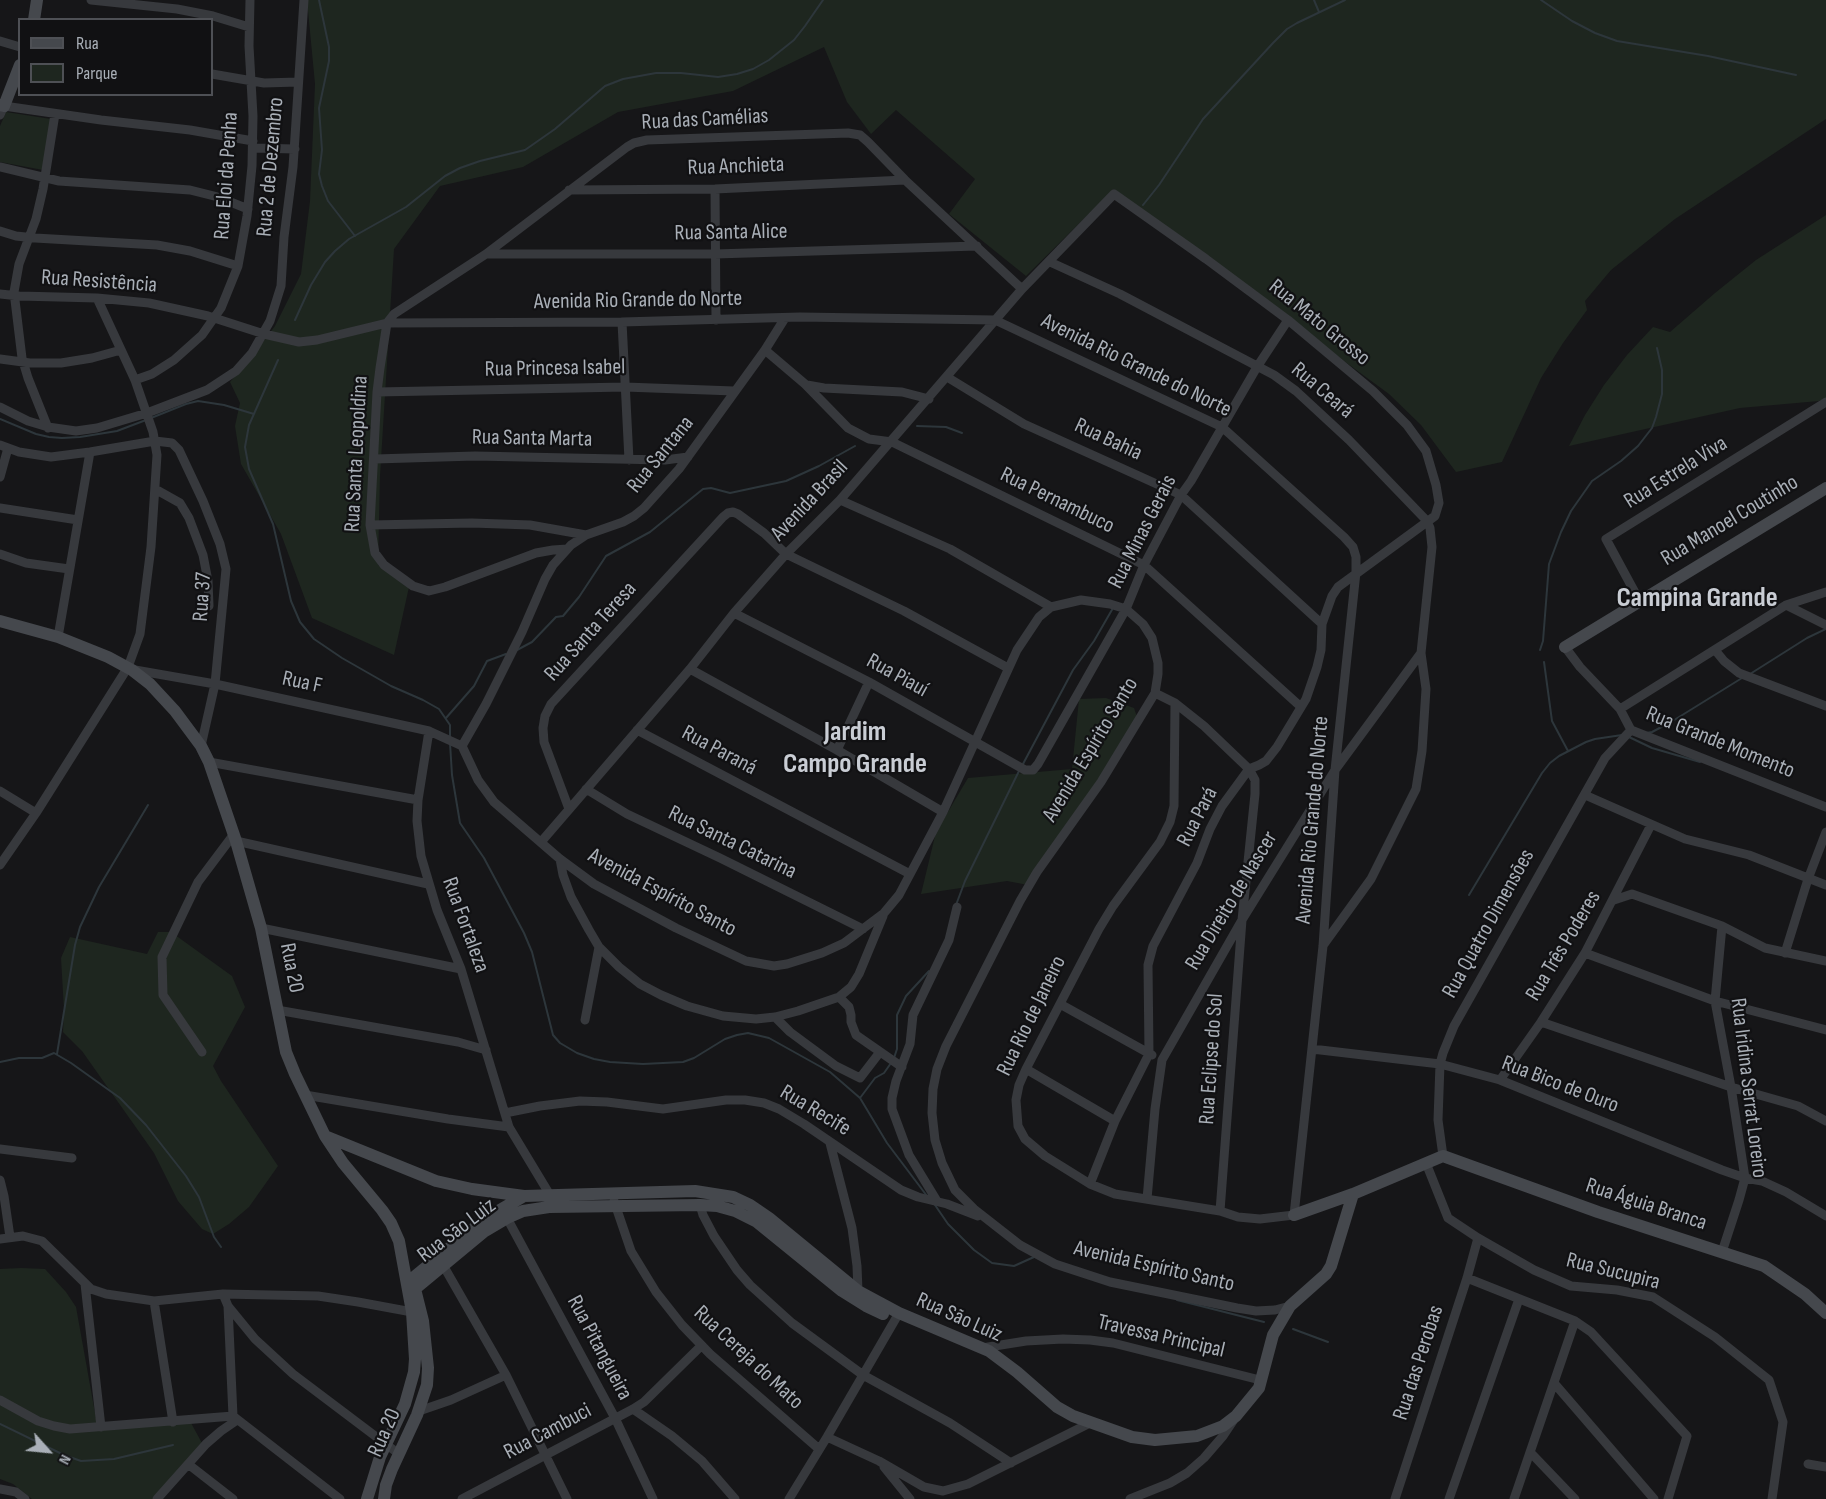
<!DOCTYPE html>
<html>
<head>
<meta charset="utf-8">
<style>
	body { margin:0 }
	#map { position:relative; width:1826px; height:1499px; overflow:hidden; background:#161618; font-family:"Sofia Sans Condensed",sans-serif }
	canvas { display:block }
	.legend { position:absolute; left:18px; top:18px; width:195px; height:78px; box-sizing:border-box; background:#111113; border:2px solid #4e5055; margin:0; padding:8px 10px; list-style:none; font-size:18px; color:#a9afb7 }
	.legend li { display:flex; align-items:center; gap:12px; height:30px }
	.legend b { width:30px; border:2px solid #4e5055 }
	.north { position:absolute; left:18px; top:1421px; width:60px; height:60px; -webkit-text-stroke:4px #111113; paint-order:stroke; rotate:117deg; font-size:16px; font-weight:700; line-height:24px; text-align:center; color:#a9afb7 }
	.north::after { content:''; display:block; margin:auto; width:21px; height:27px; background:#a9afb7; clip-path:polygon(50% 0,100% 100%,50% 72%,0 100%) }
</style>
</head>
<body>
<div id="map">
<canvas width="1826" height="1499"></canvas>
<ul class="legend">
<li><b style="height:8px;background:#45484d"></b>Rua</li>
<li><b style="height:16px;background:#1e261f"></b>Parque</li>
</ul>
<div class="north">N</div>
</div>
<script>
const ctx = document.querySelector('canvas').getContext('2d');
ctx.lineJoin = 'round';
function fillPath(path, color) { ctx.fillStyle = color; ctx.fill(path, 'evenodd'); }
const toPath = rows => new Path2D(rows.map(r => 'M' + r).join(''));
function strokePath(path, color, width, dash) { ctx.strokeStyle = color; ctx.lineWidth = width; ctx.lineCap = dash ? 'butt' : 'round'; ctx.setLineDash(dash || []); ctx.stroke(path); }
function write(font, color, halo, rows, align = 'center') {
  ctx.font = font + ' "Sofia Sans Condensed",sans-serif'; ctx.lineWidth = 4.5; ctx.setLineDash([]); ctx.textBaseline = 'middle'; ctx.strokeStyle = halo; ctx.fillStyle = color; for (const [text, x, y, turn = 0] of rows) {
    ctx.save(); ctx.translate(x, y); ctx.rotate((+turn || 0) * Math.PI / 180); ctx.textAlign = isNaN(turn) ? turn : align; if (halo) ctx.strokeText(text, 0, 0); ctx.fillText(text, 0, 0); ctx.restore();
  }
}
fillPath(toPath([
	[307,0,1826,0,1826,119,1675,219,1611,270,1585,301,1587,310,1563,343,1541,378,1502,462,1456,472,1421,425,1389,394,1191,249,1114,189,1026,276,949,214,975,179,896,110,871,134,847,102,824,47,733,91,618,112,523,167,440,186,394,249,380,476,378,565,409,587,394,655,312,618,281,534,241,464,235,426,240,403,230,382,253,355,275,326,301,274,310,201,315,84],
	[6,112,51,119,43,170,0,162,0,126],
	[1826,215,1826,398,1819,401,1740,408,1569,446,1585,415,1604,385,1627,355,1653,327,1670,332,1715,293,1756,260],
	[1106,698,1134,708,1137,717,1108,765,1028,885,1007,881,921,894,936,832,968,778,1072,769,1079,699],
	[158,932,171,932,232,976,245,1007,213,1066,221,1081,278,1166,249,1207,229,1224,213,1234,202,1229,178,1201,154,1153,82,1051,63,1032,64,1010,61,958,70,937,147,954],
	[21,1268,45,1269,66,1292,76,1307,97,1424,190,1421,203,1445,153,1499,32,1499,13,1484,0,1479,0,1269]
]), '#1e261f');
strokePath(toPath([
	[319,0,329,47,329,61,319,108,322,150,319,174,322,186,328,201,355,236],
	[1314,0,1319,12],
	[1541,0,1572,21,1595,33,1617,41,1708,56,1796,75],
	[1143,205,1159,185,1203,119,1273,43,1287,29,1297,23,1345,0],
	[295,320,311,285,325,262,335,251,349,239,406,207,445,176,460,168,480,161,525,150,555,129,605,86,623,79,656,73,681,73,718,77,737,74,753,69,769,60,794,40,805,26,823,0],
	[278,360,249,425,245,447,249,469,273,524,291,601,300,622,314,639,342,658,391,686,423,700,439,709,450,725,450,737],
	[151,418,186,404,198,401,224,405,254,414],
	[0,419,36,434,49,437,62,438,80,437,117,431,146,420],
	[917,426,946,427,962,433],
	[517,650,532,642,556,617,563,616,579,597,606,556,650,532,703,489,711,488,730,493,786,481,819,466,855,446],
	[1540,650,1543,641,1549,564,1561,532,1571,511,1592,481,1621,461,1638,446,1652,428,1656,417,1662,394,1662,370,1657,348],
	[1544,662,1552,721,1568,751],
	[1750,674,1807,638,1826,629],
	[446,718,474,686,487,661,506,654],
	[1646,733,1652,732,1671,722,1742,678],
	[1629,737,1652,748,1700,762],
	[450,743,452,775,460,823,484,858,524,933,532,952,553,1035,560,1043,577,1053,594,1059,610,1062,643,1064,683,1062,694,1058,725,1039,737,1035,748,1033,769,1038,830,1072,860,1098,887,1143,927,1196],
	[1023,764,1073,670,1094,641,1113,608],
	[1469,895,1542,773,1550,763,1559,756,1586,742,1595,739,1622,735],
	[956,905,965,881,1020,769],
	[57,1054,75,945,80,927,99,887,148,805],
	[894,1058,897,1049,897,1015,906,996,929,971],
	[0,1062,19,1058,42,1058,54,1053,71,1063,120,1098,146,1125,186,1176,199,1197,214,1237,221,1247],
	[860,1098,875,1078,884,1073,891,1063],
	[935,1205,948,1224,974,1250,992,1263,1014,1266,1034,1257],
	[1177,1300,1264,1322],
	[1293,1329,1328,1342],
	[0,1424,64,1455,81,1461,114,1459,173,1445]
]), '#2d363b', 2);
strokePath(toPath([
	[91,0,177,9,213,16,249,27],
	[0,41,20,47],
	[212,74,264,83,298,82],
	[0,115,4,106,101,120,190,130,253,141],
	[253,148,295,149],
	[0,167,59,181,190,190,218,197,248,209],
	[715,189,716,320],
	[569,190,715,189,905,180],
	[0,231,16,236,35,238,157,245,190,251,238,266],
	[486,254,715,254,977,246],
	[1050,262,1120,294,1274,375,1296,391,1349,440,1427,521,1430,528,1432,547,1421,653,1426,689,1422,751,1416,789,1371,879,1324,944],
	[0,294,19,296,97,298,149,303,208,316,264,334,299,342,317,340,387,323,622,322,800,317,995,320,1222,427,1344,537,1353,547,1356,557,1356,572,1335,770,1323,946,1294,1215,1260,1219,1238,1217,1220,1211,1115,1194,1090,1184,1045,1156,1025,1139,1018,1126,1016,1100,1019,1085,1026,1069,1099,929,1113,906,1160,842,1170,822,1174,806,1175,703],
	[622,322,629,460],
	[765,350,805,384,848,428,869,439,892,442,1144,565,1301,707],
	[0,359,30,363,61,363,92,358,121,350],
	[947,377,1024,424,1181,495,1322,624],
	[135,380,152,374,174,360,202,335,221,308,238,266,247,216,252,166,253,116,249,46,250,0],
	[807,385,824,388,902,392,929,399],
	[377,392,625,387,734,391],
	[0,407,28,421,48,427,76,431,97,428,147,413,207,390,236,371,252,353,270,321,281,286,284,237,293,167,304,0],
	[48,428,28,378,22,358,14,292,19,264,36,219,43,189,55,114],
	[0,445,19,452,51,457,90,452,155,441,172,443,179,450,203,501,220,544,226,569,215,684,201,746],
	[375,459,475,456,665,460,688,457],
	[0,477,8,448],
	[155,489,180,503,189,518,203,555,208,581,209,606],
	[840,500,950,549,1051,607],
	[0,508,78,520],
	[370,525,472,523,530,525,586,535],
	[567,549,553,550,536,553,445,587,429,591,413,586,384,565,375,553,370,525,377,392,380,368,387,323,394,314,486,254,627,147,634,143,647,140,848,133,860,135,868,142,905,180,1022,289],
	[0,554,26,563,69,569],
	[1639,600,1606,539,1826,402],
	[1786,605,1826,625],
	[734,613,869,682,1025,770,1033,770,1038,764,1126,609,1144,565,1181,495,1191,481,1257,367,1288,320],
	[58,637,90,452],
	[1565,647,1580,667,1620,709,1631,730,1826,807],
	[1715,650,1724,661,1739,673,1826,706],
	[690,669,837,750,943,812],
	[135,670,215,684,429,731,462,746],
	[1155,693,1175,703,1204,726,1249,769,1255,780,1255,794,1242,920,1220,1211],
	[1620,709,1786,605,1826,592],
	[637,730,910,874],
	[429,731,418,800,417,821,421,856,437,910,461,969,509,1127,550,1195],
	[462,746,478,780,494,802,560,859,594,884,676,928,746,961,774,966,787,964,822,953,844,943,884,913,899,895,943,812,1017,650,1039,617,1051,607,1081,600,1110,604,1126,609,1143,624,1152,638,1158,663,1158,674,1155,693,1101,782,1037,872,1020,901,946,1046,937,1069,933,1089,932,1113,935,1140,942,1163,955,1190,974,1209,1020,1245,1055,1264,1110,1282,1237,1308,1256,1311,1275,1310,1290,1306],
	[462,746,486,704,522,632,545,579,553,565,571,545,586,535,623,522,634,516,644,508,679,469,765,350,785,318],
	[837,750,869,682],
	[209,762,418,800],
	[586,789,627,814,720,858,863,929],
	[0,791,36,813],
	[1585,795,1685,839,1749,855,1826,885],
	[569,809,544,742,543,728,545,716,551,704,723,517,728,513,733,512,738,514,764,533,786,554,904,611,1008,668],
	[236,841,428,884],
	[541,842,690,669,734,613,786,554,840,500,1022,289,1114,194,1206,259,1288,320,1373,391,1407,425,1426,451,1436,485,1439,503,1435,516,1338,587,1332,596,1322,624,1321,650,1317,667,1306,699,1277,747,1266,761,1259,765,1249,769,1222,806,1210,829,1197,863,1153,946,1148,965,1149,1054,1115,1121,1090,1184],
	[560,859,563,875,571,897,589,930,599,947,619,967,640,984,661,995,687,1006,723,1016,756,1019,775,1017,798,1011,839,997,851,987,859,974,883,916],
	[0,865,36,813,128,667,140,634,151,547,157,455,153,432,135,380,97,298],
	[1614,900,1632,894,1722,926,1765,948,1826,961],
	[1722,926,1715,1001,1731,1087,1745,1178,1739,1200,1722,1252],
	[261,928,461,969],
	[1585,953,1715,1001,1826,1030],
	[1785,953,1808,879,1826,832],
	[839,997,849,1007,851,1015,851,1022,856,1035,902,1067],
	[1060,1004,1152,1055],
	[277,1010,458,1042,486,1050],
	[775,1017,790,1032,836,1066,860,1078,880,1052],
	[585,1020,599,947],
	[1541,1022,1731,1087,1798,1106,1826,1121],
	[1312,1049,1440,1064,1500,1080,1722,1170,1745,1178,1762,1181,1786,1192,1826,1216],
	[202,1052,163,995,162,957,198,882,234,834],
	[1026,1069,1115,1121],
	[1500,1080,1541,1022,1585,953,1651,825],
	[305,1095,448,1119,509,1127],
	[505,1113,540,1106,580,1101,607,1102,663,1109,726,1100,745,1100,764,1103,779,1109,804,1124,901,1190,918,1197,947,1204,978,1216],
	[830,1143,852,1228,857,1266,858,1291],
	[0,1149,72,1158],
	[1443,1156,1438,1120,1440,1064,1443,1053,1454,1026,1605,758,1631,730],
	[1426,1163,1448,1218,1478,1238,1534,1270,1571,1286,1617,1290,1653,1297,1715,1337,1769,1380,1783,1422,1772,1499],
	[0,1180,4,1196,10,1237],
	[1147,1199,1155,1109,1162,1060,1242,920,1335,770,1421,653],
	[614,1201,631,1251,656,1292,682,1325,710,1354,819,1449],
	[937,1201,909,1155,892,1109,892,1098,896,1081,910,1044,913,1015,949,940,957,907],
	[700,1205,703,1215,714,1236,737,1270,750,1285,792,1323,863,1375,950,1423,1011,1463],
	[507,1218,615,1418,653,1499],
	[0,1239,23,1236,42,1241,91,1289,106,1294,154,1301,223,1294,318,1296,358,1302,412,1312],
	[443,1265,506,1375,567,1499],
	[1467,1278,1575,1321,1591,1332,1687,1436,1668,1499],
	[85,1284,101,1427],
	[223,1294,228,1306,255,1339,293,1374,399,1454],
	[154,1301,173,1422],
	[228,1306,233,1416],
	[982,1348,1026,1341,1063,1339,1090,1340,1113,1343,1260,1380],
	[1554,1383,1654,1499],
	[0,1400,38,1421,54,1426,70,1429,233,1416],
	[633,1409,672,1436,702,1461,735,1499],
	[419,1411,451,1400,506,1375],
	[233,1416,340,1499],
	[827,1437,879,1461,924,1487,943,1491,968,1484,1090,1423],
	[1530,1452,1575,1499],
	[188,1464,233,1499],
	[1808,1464,1826,1467],
	[884,1467,910,1499],
	[0,1489,16,1492,25,1499],
	[157,1499,206,1444,221,1431,237,1420],
	[462,1499,633,1409,644,1402,701,1346],
	[789,1499,827,1437,899,1313],
	[1130,1499,1170,1483,1187,1473,1204,1458,1223,1436,1233,1421],
	[1395,1499,1467,1278,1478,1238],
	[1449,1499,1519,1299],
	[1514,1499,1575,1321]
]), '#37393d', 9);
strokePath(toPath([
	[34,20,37,0],
	[0,105,4,106,20,65],
	[0,621,58,637,108,657,132,670,150,684,175,711,201,746,209,762,236,841,261,928,286,1052,295,1074,325,1136,343,1163,382,1210,391,1223,399,1241,412,1312,415,1359,414,1372,405,1404,380,1457,367,1499],
	[1565,647,1826,488],
	[325,1136,436,1181,472,1189,524,1196,695,1191,733,1197,750,1205,769,1218,858,1291,899,1313,989,1351,1017,1372,1057,1407,1073,1416,1132,1437,1155,1440,1197,1436,1223,1426,1236,1416,1259,1388,1273,1335,1290,1306,1326,1274,1331,1266,1353,1194],
	[1294,1215,1353,1194,1443,1156,1598,1212,1764,1266,1805,1294,1826,1313],
	[407,1283,470,1231,500,1210,524,1196],
	[409,1294,485,1231,507,1218,523,1211,549,1207,700,1205,717,1206,735,1211,757,1222,842,1291,866,1306,883,1314],
	[384,1499,386,1485,392,1469,417,1415,427,1385,428,1368,423,1321,415,1289,410,1285]
]), '#45484d', 12);
write('22px', '#a9afb7', '#111113', [
	["Rua das Camélias",705,120,-3],
	["Rua 2 de Dezembro",271,167,-85],
	["Rua Anchieta",736,167,-2],
	["Rua Eloi da Penha",227,176,-86],
	["Rua Santa Alice",731,233,-1],
	["Rua Resistência",99,282,4],
	["Avenida Rio Grande do Norte",638,301,-1],
	["Rua Mato Grosso",1319,323,39],
	["Avenida Rio Grande do Norte",1136,366,26],
	["Rua Princesa Isabel",555,369,-1],
	["Rua Ceará",1322,391,40],
	["Rua Santa Marta",532,439,1],
	["Rua Bahia",1108,440,25],
	["Rua Santa Leopoldina",357,454,-87],
	["Rua Santana",661,455,-51],
	["Rua Estrela Viva",1676,473,-32],
	["Avenida Brasil",810,501,-47],
	["Rua Pernambuco",1057,501,26],
	["Rua Manoel Coutinho",1730,521,-31],
	["Rua Minas Gerais",1143,532,-63],
	["Rua 37",203,597,-86],
	["Rua Santa Teresa",591,632,-48],
	["Rua Piauí",897,676,29],
	["Rua F",302,683,12],
	["Rua Grande Momento",1720,743,22],
	["Avenida Espírito Santo",1091,750,-59],
	["Rua Paraná",719,751,28],
	["Rua Pará",1198,817,-63],
	["Avenida Rio Grande do Norte",1313,820,-85],
	["Rua Santa Catarina",732,843,26],
	["Avenida Espírito Santo",662,893,28],
	["Rua Direito de Nascer",1232,901,-59],
	["Rua Quatro Dimensões",1489,924,-61],
	["Rua Fortaleza",465,925,70],
	["Rua Três Poderes",1564,946,-59],
	["Rua 20",291,968,79],
	["Rua Rio de Janeiro",1032,1016,-64],
	["Rua Eclipse do Sol",1212,1059,-86],
	["Rua Bico de Ouro",1560,1085,21],
	["Rua Iridina Serrat Loreiro",1748,1088,83],
	["Rua Recife",815,1111,31],
	["Rua Águia Branca",1646,1205,18],
	["Rua São Luiz",457,1231,-37],
	["Avenida Espírito Santo",1154,1267,13],
	["Rua Sucupira",1613,1272,14],
	["Rua São Luiz",959,1318,24],
	["Travessa Principal",1161,1337,13],
	["Rua Pitangueira",599,1348,62],
	["Rua Cereja do Mato",748,1358,43],
	["Rua das Perobas",1419,1363,-72],
	["Rua Cambuci",548,1432,-28],
	["Rua 20",385,1433,-66]
]);
write('bold 28px', '#c9cdd4', '#111113', [
	["Campina Grande",1697,599],
	["Jardim",855,733],
	["Campo Grande",855,765]
]);
</script>
</body>
</html>
